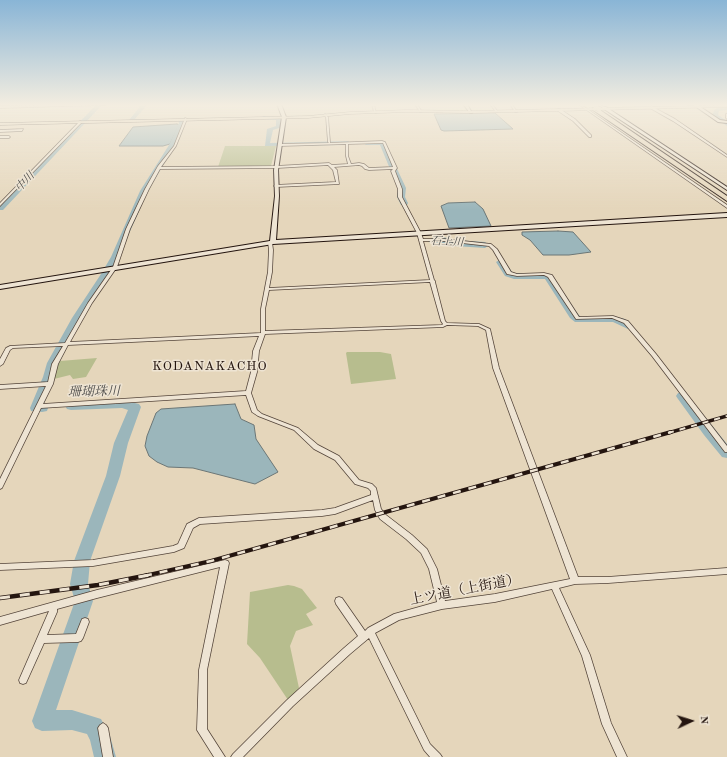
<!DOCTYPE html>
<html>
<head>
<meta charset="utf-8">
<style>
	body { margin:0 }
	#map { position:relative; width:727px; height:757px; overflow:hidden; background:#e5d6bb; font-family:"Old Standard TT",serif }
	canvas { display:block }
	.north { position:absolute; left:671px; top:701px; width:40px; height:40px; -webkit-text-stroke:3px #eee4d3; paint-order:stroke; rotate:86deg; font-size:11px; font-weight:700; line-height:16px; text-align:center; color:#24150f }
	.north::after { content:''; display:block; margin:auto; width:14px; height:18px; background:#24150f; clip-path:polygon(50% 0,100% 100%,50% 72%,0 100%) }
</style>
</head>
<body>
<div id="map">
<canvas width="727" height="757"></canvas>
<div class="north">N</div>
</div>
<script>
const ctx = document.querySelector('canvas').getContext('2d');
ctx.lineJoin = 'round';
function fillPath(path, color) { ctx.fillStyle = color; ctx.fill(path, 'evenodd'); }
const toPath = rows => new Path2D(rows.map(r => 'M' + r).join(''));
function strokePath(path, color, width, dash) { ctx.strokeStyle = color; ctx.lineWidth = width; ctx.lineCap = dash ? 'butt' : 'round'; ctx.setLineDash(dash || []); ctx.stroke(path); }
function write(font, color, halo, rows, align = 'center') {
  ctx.font = font + ' "Old Standard TT","Noto Serif JP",serif'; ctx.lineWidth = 3; ctx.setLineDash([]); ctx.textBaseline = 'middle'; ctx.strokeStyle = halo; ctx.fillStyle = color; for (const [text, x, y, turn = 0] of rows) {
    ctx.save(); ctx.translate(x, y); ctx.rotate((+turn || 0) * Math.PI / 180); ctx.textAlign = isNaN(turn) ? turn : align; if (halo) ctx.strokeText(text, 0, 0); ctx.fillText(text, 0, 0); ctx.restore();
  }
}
fillPath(toPath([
	[225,146,276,146,271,166,218,167],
	[347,352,380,352,391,354,396,379,351,384,346,353],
	[97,358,86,377,73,379,70,375,54,379,56,366,60,361],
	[288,585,294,586,302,589,317,608,306,614,313,625,296,631,290,646,299,688,288,700,260,658,247,644,250,592]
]), '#b7bd8e');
const water = toPath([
	[495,113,513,129,444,131,441,130,434,114,495,113],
	[177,124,179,125,170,144,163,146,119,146,133,127,177,124],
	[475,202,483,209,491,226,449,228,441,206,448,203,475,202],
	[558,231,573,232,591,252,569,255,543,255,530,240,522,235,522,232,558,231],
	[235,404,241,419,254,425,256,439,278,472,255,484,193,468,168,467,157,462,149,456,145,446,147,436,156,413,161,409,235,404]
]);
fillPath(water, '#9bb6bb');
strokePath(water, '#6b7676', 1);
fillPath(toPath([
	[97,104,103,104,3,210,0,210,0,204,97,104],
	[142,104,148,104,135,119,145,119,147,120,147,122,129,122,129,120,142,104],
	[727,106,727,110,719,111,718,115,727,121,727,126,712,115,715,109,727,106],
	[263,116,279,117,282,119,282,127,273,130,270,143,348,141,351,143,348,145,265,146,267,129,276,126,276,120,261,119,261,117,263,116],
	[178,119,182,119,185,123,175,145,148,191,111,274,82,318,59,363,44,404,48,408,47,411,42,412,31,411,30,408,43,377,47,363,72,318,101,274,111,257,140,191,169,145,179,123,178,119],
	[382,141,385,143,406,188,405,197,408,203,407,205,401,205,397,197,398,188,380,145,366,145,363,143,366,141,382,141],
	[443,237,455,240,485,242,489,245,485,248,455,246,443,243,432,244,428,241,432,238,443,237],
	[501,259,504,260,512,272,515,273,551,274,578,314,581,317,613,316,625,319,633,326,628,329,613,322,575,322,570,318,545,279,514,279,505,276,496,262,501,259],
	[682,392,686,393,727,444,727,458,722,457,704,435,678,399,676,396,678,393,682,392],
	[122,400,139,404,141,407,128,443,120,476,90,561,88,584,93,601,56,710,72,710,101,719,110,736,116,757,94,757,90,740,87,734,72,730,42,731,35,728,32,721,75,601,70,584,74,561,106,476,114,443,128,410,122,408,71,410,67,409,65,406,67,403,71,402,122,400]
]), '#9bb6bb');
const street = toPath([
	[114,104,134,104,0,108,0,106,114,104],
	[372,104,374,104,376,113,374,112,372,104],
	[415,104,417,104,422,112,420,112,415,104],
	[490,104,492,104,498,112,496,112,490,104],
	[510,104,512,104,517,112,515,112,510,104],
	[578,104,580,104,727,205,727,208,578,104],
	[597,104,599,104,606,108,604,109,597,104],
	[651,106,675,119,727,155,727,157,673,121,650,108,651,106],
	[558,109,560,109,575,119,591,135,591,137,589,137,573,121,558,111,558,109],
	[325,114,328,117,330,142,330,143,382,141,385,142,397,168,395,171,402,189,402,197,421,233,423,239,444,239,491,244,497,249,511,272,517,274,544,273,552,275,579,317,613,316,628,321,656,354,727,446,727,452,725,452,652,356,624,323,612,318,576,319,548,277,544,275,517,276,507,274,493,250,489,246,444,241,423,241,434,280,435,281,435,282,445,321,447,323,479,324,490,329,499,368,578,577,608,577,727,568,727,574,608,583,575,584,559,588,590,655,611,723,627,757,617,757,602,724,582,656,552,589,495,602,442,609,399,620,375,633,430,744,440,754,442,757,430,757,424,750,369,638,350,654,293,706,243,757,231,757,233,754,287,700,344,648,358,636,336,604,335,601,336,598,339,597,342,598,365,631,368,628,394,614,437,602,429,569,421,553,406,539,380,519,375,510,373,500,335,514,322,516,200,524,193,528,184,548,174,552,93,566,0,570,0,564,93,560,173,546,178,544,187,524,199,518,322,510,335,508,371,495,371,491,368,488,355,484,335,460,314,449,294,430,258,416,252,412,246,395,41,408,3,486,2,488,0,489,0,479,46,386,0,389,0,385,48,382,52,364,63,346,13,348,10,350,3,364,0,366,0,359,6,348,10,346,65,343,88,303,113,267,126,229,145,189,158,166,174,146,185,118,187,119,176,146,161,167,277,166,329,163,332,165,348,164,346,156,346,144,280,146,279,145,280,144,329,143,328,142,326,117,324,115,325,114],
	[382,143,383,143,393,167,369,168,364,164,359,163,351,164,348,156,348,144,382,143],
	[328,165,333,170,336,182,276,185,274,186,276,187,339,184,337,170,334,167,359,165,362,166,365,169,369,170,393,169,391,171,398,189,398,197,417,233,430,280,269,288,272,272,273,250,272,242,270,241,268,242,269,250,268,272,261,309,261,333,70,342,92,303,117,267,130,229,149,189,160,169,277,168,328,165],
	[430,282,441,321,443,324,442,325,265,331,265,309,269,290,430,282],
	[447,325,478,326,486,330,493,368,570,579,495,594,445,601,437,569,427,549,412,535,386,515,381,509,376,488,372,484,359,480,339,456,318,445,298,428,262,414,257,410,251,393,257,372,259,351,265,334,443,327,447,325],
	[259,336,253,351,251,372,246,391,43,404,53,384,58,364,68,345,259,336],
	[726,114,727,114,727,119,726,118,726,114],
	[80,121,82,122,0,206,0,203,80,121],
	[23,129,22,131,0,132,0,130,23,129],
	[0,136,9,136,10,137,9,138,0,138,0,136],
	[225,560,228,561,229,563,207,670,207,729,225,757,214,757,197,730,199,670,220,567,97,598,57,609,57,612,47,635,76,634,82,619,85,618,88,619,89,622,83,638,81,641,78,642,44,643,26,683,23,684,20,683,19,680,49,611,0,625,0,617,97,590,225,560],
	[103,723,106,725,108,728,113,757,103,757,98,728,100,725,103,723]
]);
const secondary = toPath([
	[277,104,281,104,286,117,278,170,279,196,276,240,727,213,727,217,273,244,0,289,0,285,270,241,275,196,274,170,282,117,277,104],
	[463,104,467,104,472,113,470,113,463,104],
	[692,104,696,104,720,120,727,121,727,123,718,122,692,104],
	[604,107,606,107,727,187,727,190,604,109,604,107]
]);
const primary = toPath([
	[727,105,727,107,471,113,407,112,350,114,308,118,0,125,0,123,308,116,350,112,407,110,471,111,727,105]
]);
const highway = toPath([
	[593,108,597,108,727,196,727,201,593,110,593,108]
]);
strokePath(street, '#54453a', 1.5);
strokePath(secondary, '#24150f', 2);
strokePath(primary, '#24150f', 1);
strokePath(highway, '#24150f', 2);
fillPath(street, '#eee4d3');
fillPath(secondary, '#eee4d3');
fillPath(primary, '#e5d6bb');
fillPath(highway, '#e5d6bb');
const railFar2 = toPath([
	[668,433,727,416]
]);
const railFar1 = toPath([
	[144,576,211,561,671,432]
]);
const rail = toPath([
	[0,598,98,585,149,575]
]);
strokePath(railFar2, '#24150f', 3.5);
strokePath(railFar1, '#24150f', 4);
strokePath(rail, '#24150f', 4.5);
strokePath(railFar2, '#eee4d3', 2, [6]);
strokePath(railFar1, '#eee4d3', 2.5, [8]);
strokePath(rail, '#eee4d3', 3, [10]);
const highwayBridge = toPath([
	[596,108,599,109]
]);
strokePath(highwayBridge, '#24150f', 5.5, []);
strokePath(highwayBridge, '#e5d6bb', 5);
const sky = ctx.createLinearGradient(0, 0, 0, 210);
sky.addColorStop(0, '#89b5d6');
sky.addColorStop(0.5, '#f3ede0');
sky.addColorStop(1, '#f3ede000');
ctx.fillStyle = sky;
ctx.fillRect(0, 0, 727, 210);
write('italic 11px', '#4e4d4b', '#eee4d3', [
	["中川",25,182,-46],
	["石上川",447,242,3]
]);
ctx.letterSpacing = '1px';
write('13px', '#24150f', '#eee4d3', [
	["KODANAKACHO",210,367]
]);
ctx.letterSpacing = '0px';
write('italic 13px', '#4e4d4b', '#eee4d3', [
	["珊瑚珠川",94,392,-1]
]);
write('14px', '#24150f', '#eee4d3', [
	["上ツ道（上街道）",465,590,-11]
]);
</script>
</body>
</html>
